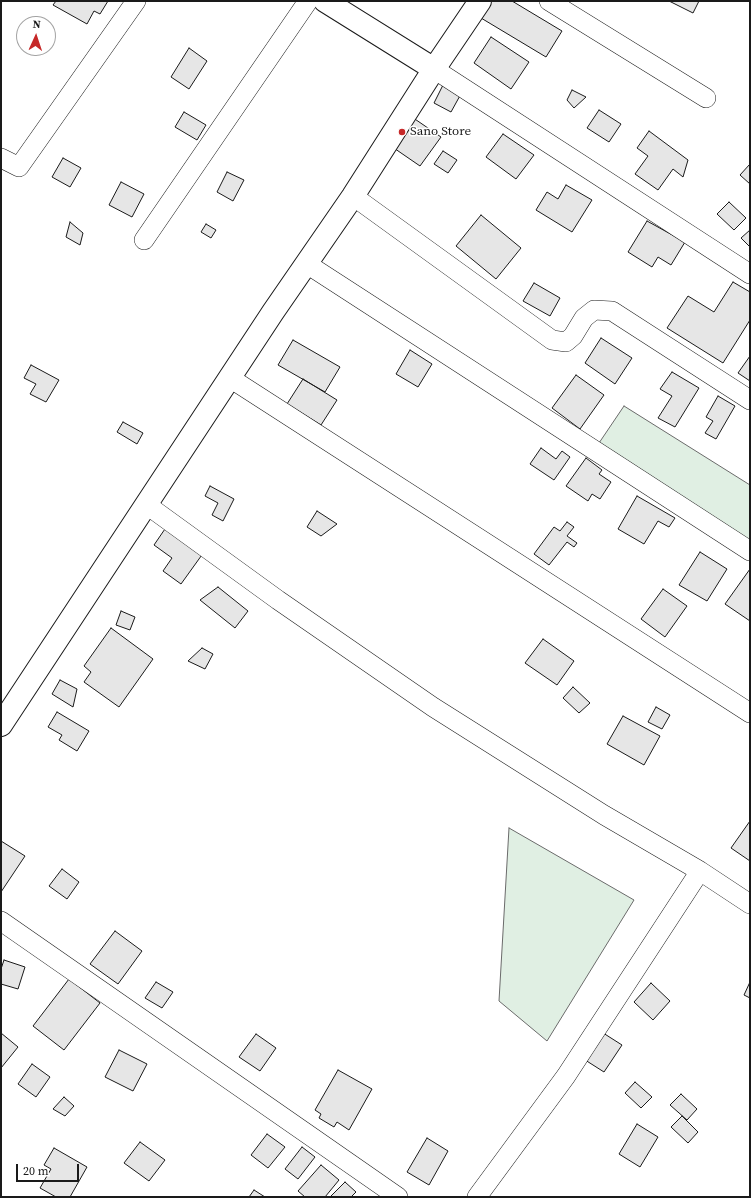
<!DOCTYPE html>
<html>
<head>
<meta charset="utf-8">
<style>
	body { margin:0 }
	#map { position:relative; width:751px; height:1198px; overflow:hidden; background:#fff; font-family:"Source Serif 4",serif }
	canvas { display:block }
	.frame { position:absolute; inset:0; border:2px solid #1a1a1a; pointer-events:none }
	.north { position:absolute; left:16px; top:16px; width:40px; height:40px; box-sizing:border-box; background:#fff; border:1px solid #a3a3a3; border-radius:50%; rotate:3deg; font-size:11px; font-weight:700; line-height:16px; text-align:center; color:#1a1a1a }
	.north::after { content:''; display:block; margin:auto; width:14px; height:18px; background:#c62828; clip-path:polygon(50% 0,100% 100%,50% 72%,0 100%) }
	.scale { position:absolute; left:16px; top:1164px; width:63px; height:18px; box-sizing:border-box; border:2px solid #1a1a1a; border-top:0; padding-left:5px; font-size:12px; line-height:14px; white-space:nowrap; color:#1a1a1a; -webkit-text-stroke:3px #fff; paint-order:stroke }
</style>
</head>
<body>
<div id="map">
<canvas width="751" height="1198"></canvas>
<div class="frame"></div>
<div class="north">N</div>
<div class="scale">20 m</div>
</div>
<script>
const ctx = document.querySelector('canvas').getContext('2d');
ctx.lineJoin = 'round';
function fillPath(path, color) { ctx.fillStyle = color; ctx.fill(path, 'evenodd'); }
const toPath = rows => new Path2D(rows.map(r => 'M' + r).join(''));
function strokePath(path, color, width, dash) { ctx.strokeStyle = color; ctx.lineWidth = width; ctx.lineCap = dash ? 'butt' : 'round'; ctx.setLineDash(dash || []); ctx.stroke(path); }
function write(font, color, halo, rows, align = 'center') {
  ctx.font = font + ' "Source Serif 4",serif'; ctx.lineWidth = 3; ctx.setLineDash([]); ctx.textBaseline = 'middle'; ctx.strokeStyle = halo; ctx.fillStyle = color; for (const [text, x, y, turn = 0] of rows) {
    ctx.save(); ctx.translate(x, y); ctx.rotate((+turn || 0) * Math.PI / 180); ctx.textAlign = isNaN(turn) ? turn : align; if (halo) ctx.strokeText(text, 0, 0); ctx.fillText(text, 0, 0); ctx.restore();
  }
}
const green = toPath([
	[624,406,750,485,750,543,599,443,624,406],
	[509,828,634,900,547,1041,499,1001,509,828]
]);
fillPath(green, '#e0efe3');
strokePath(green, '#6a6a6a', 1);
const building = toPath([
	[56,1,108,1,100,14,94,11,87,24,53,5,56,1],
	[485,1,512,1,562,31,546,57,476,15,485,1],
	[669,1,699,1,693,13,669,1],
	[491,37,529,62,511,89,474,63,491,37],
	[189,48,207,61,189,89,171,77,189,48],
	[444,83,462,92,451,112,434,103,444,83],
	[572,90,586,97,574,108,567,100,572,90],
	[599,110,621,124,609,142,587,128,599,110],
	[184,112,206,125,197,140,175,127,184,112],
	[409,115,441,137,420,166,388,144,409,115],
	[649,131,688,160,683,177,673,169,658,190,635,174,648,156,637,148,649,131],
	[503,134,534,155,516,179,486,157,503,134],
	[443,151,457,160,448,173,434,164,443,151],
	[63,158,81,168,70,187,52,177,63,158],
	[750,164,750,184,740,175,750,164],
	[227,172,244,180,233,201,217,192,227,172],
	[121,182,144,194,132,217,109,205,121,182],
	[566,185,592,200,572,232,536,210,547,192,558,199,566,185],
	[729,202,746,218,734,230,717,214,729,202],
	[481,215,521,248,496,279,456,246,481,215],
	[647,221,685,242,671,265,658,257,652,267,628,252,647,221],
	[70,222,83,233,80,245,66,237,70,222],
	[206,224,216,230,211,238,201,232,206,224],
	[750,230,750,247,741,238,750,230],
	[733,282,750,292,750,320,723,363,667,328,688,296,714,312,733,282],
	[534,283,560,298,550,316,523,301,534,283],
	[601,338,632,358,615,384,585,363,601,338],
	[293,340,340,367,325,392,278,365,293,340],
	[410,350,432,364,418,387,396,374,410,350],
	[750,356,750,381,738,373,750,356],
	[31,365,59,380,46,402,30,394,36,384,24,378,31,365],
	[672,372,699,388,675,427,658,418,672,396,660,389,672,372],
	[576,375,604,395,580,429,552,408,576,375],
	[303,379,337,400,321,425,287,404,303,379],
	[718,396,735,406,716,439,705,433,713,421,706,417,718,396],
	[123,422,143,433,137,444,117,432,123,422],
	[541,448,556,459,562,451,570,457,554,480,530,464,541,448],
	[586,458,602,470,599,474,611,482,600,499,592,494,588,501,566,486,586,458],
	[210,486,234,499,223,521,212,515,218,503,205,496,210,486],
	[637,496,675,518,669,527,658,521,644,544,618,529,637,496],
	[317,511,337,524,321,536,307,527,317,511],
	[567,522,574,527,567,536,577,543,574,547,567,542,549,565,534,554,554,527,560,531,567,522],
	[167,526,204,552,181,584,163,571,172,558,154,545,167,526],
	[700,552,727,569,707,601,679,585,700,552],
	[750,569,750,621,725,604,750,569],
	[218,587,248,611,235,628,200,600,218,587],
	[663,589,687,606,665,637,641,619,663,589],
	[121,611,135,617,130,630,116,625,121,611],
	[111,628,153,659,119,707,84,682,91,672,84,666,111,628],
	[543,639,574,661,557,685,525,663,543,639],
	[202,648,213,654,205,669,188,661,202,648],
	[60,680,77,689,73,707,52,694,60,680],
	[573,687,590,703,579,713,563,698,573,687],
	[656,707,670,715,662,729,648,722,656,707],
	[57,712,89,731,77,751,59,740,62,735,48,727,57,712],
	[623,716,660,736,644,765,607,744,623,716],
	[750,821,750,861,731,848,750,821],
	[1,841,25,856,1,892,1,841],
	[62,869,79,882,67,899,49,886,62,869],
	[115,931,142,951,118,984,90,964,115,931],
	[4,960,25,967,18,989,1,984,1,969,4,960],
	[69,979,100,1003,64,1050,33,1026,69,979],
	[156,982,173,992,162,1008,145,998,156,982],
	[750,982,750,998,744,995,750,982],
	[651,983,670,1001,653,1020,634,1002,651,983],
	[600,1031,622,1045,604,1072,582,1058,600,1031],
	[1,1033,18,1047,1,1068,1,1033],
	[256,1034,276,1048,260,1071,239,1057,256,1034],
	[119,1050,147,1064,133,1091,105,1077,119,1050],
	[32,1064,50,1077,36,1097,18,1084,32,1064],
	[338,1070,372,1089,349,1130,337,1122,334,1127,319,1118,321,1114,315,1110,338,1070],
	[635,1082,652,1097,641,1108,625,1093,635,1082],
	[681,1094,697,1109,687,1120,670,1105,681,1094],
	[64,1097,74,1106,65,1116,53,1109,64,1097],
	[682,1116,698,1132,688,1143,671,1127,682,1116],
	[637,1124,658,1137,640,1167,619,1154,637,1124],
	[267,1134,285,1147,268,1168,251,1155,267,1134],
	[427,1138,448,1151,429,1185,407,1172,427,1138],
	[140,1142,165,1160,149,1181,124,1163,140,1142],
	[302,1147,315,1157,298,1179,285,1169,302,1147],
	[54,1148,87,1167,70,1197,56,1197,40,1188,51,1169,44,1165,54,1148],
	[321,1165,339,1180,325,1197,305,1197,298,1191,321,1165],
	[345,1182,356,1192,351,1197,330,1197,345,1182],
	[254,1190,265,1197,249,1197,254,1190]
]);
fillPath(building, '#e6e6e6');
strokePath(building, '#1a1a1a', 1);
const minor = toPath([
	[549,1,706,98],
	[434,69,750,274],
	[1,158,19,167,136,1],
	[353,196,552,340,566,342,573,336,584,318,594,310,612,311,750,400],
	[144,240,308,1],
	[307,264,750,551],
	[230,378,750,713],
	[147,505,278,600,433,707,604,815,700,871,750,904],
	[1,921,398,1197],
	[477,1197,566,1076,700,871]
]);
const tertiary = toPath([
	[325,1,434,69],
	[1,725,273,312,353,196,434,69,480,1]
]);
strokePath(minor, '#1a1a1a', 20);
strokePath(tertiary, '#1a1a1a', 24);
strokePath(minor, '#fff', 19);
strokePath(tertiary, '#fff', 22);
for (const [x, y, r, color] of [
	[402,132,4,"#c62828"]
]) { const dot = new Path2D(); dot.arc(x, y, r, 0, 2 * Math.PI); ctx.fillStyle = color; ctx.fill(dot); strokePath(dot, '#fff', 1.5); }
write('13px', '#1a1a1a', '#fff', [
	["Sano Store",410,132]
], 'left');
</script>
</body>
</html>
